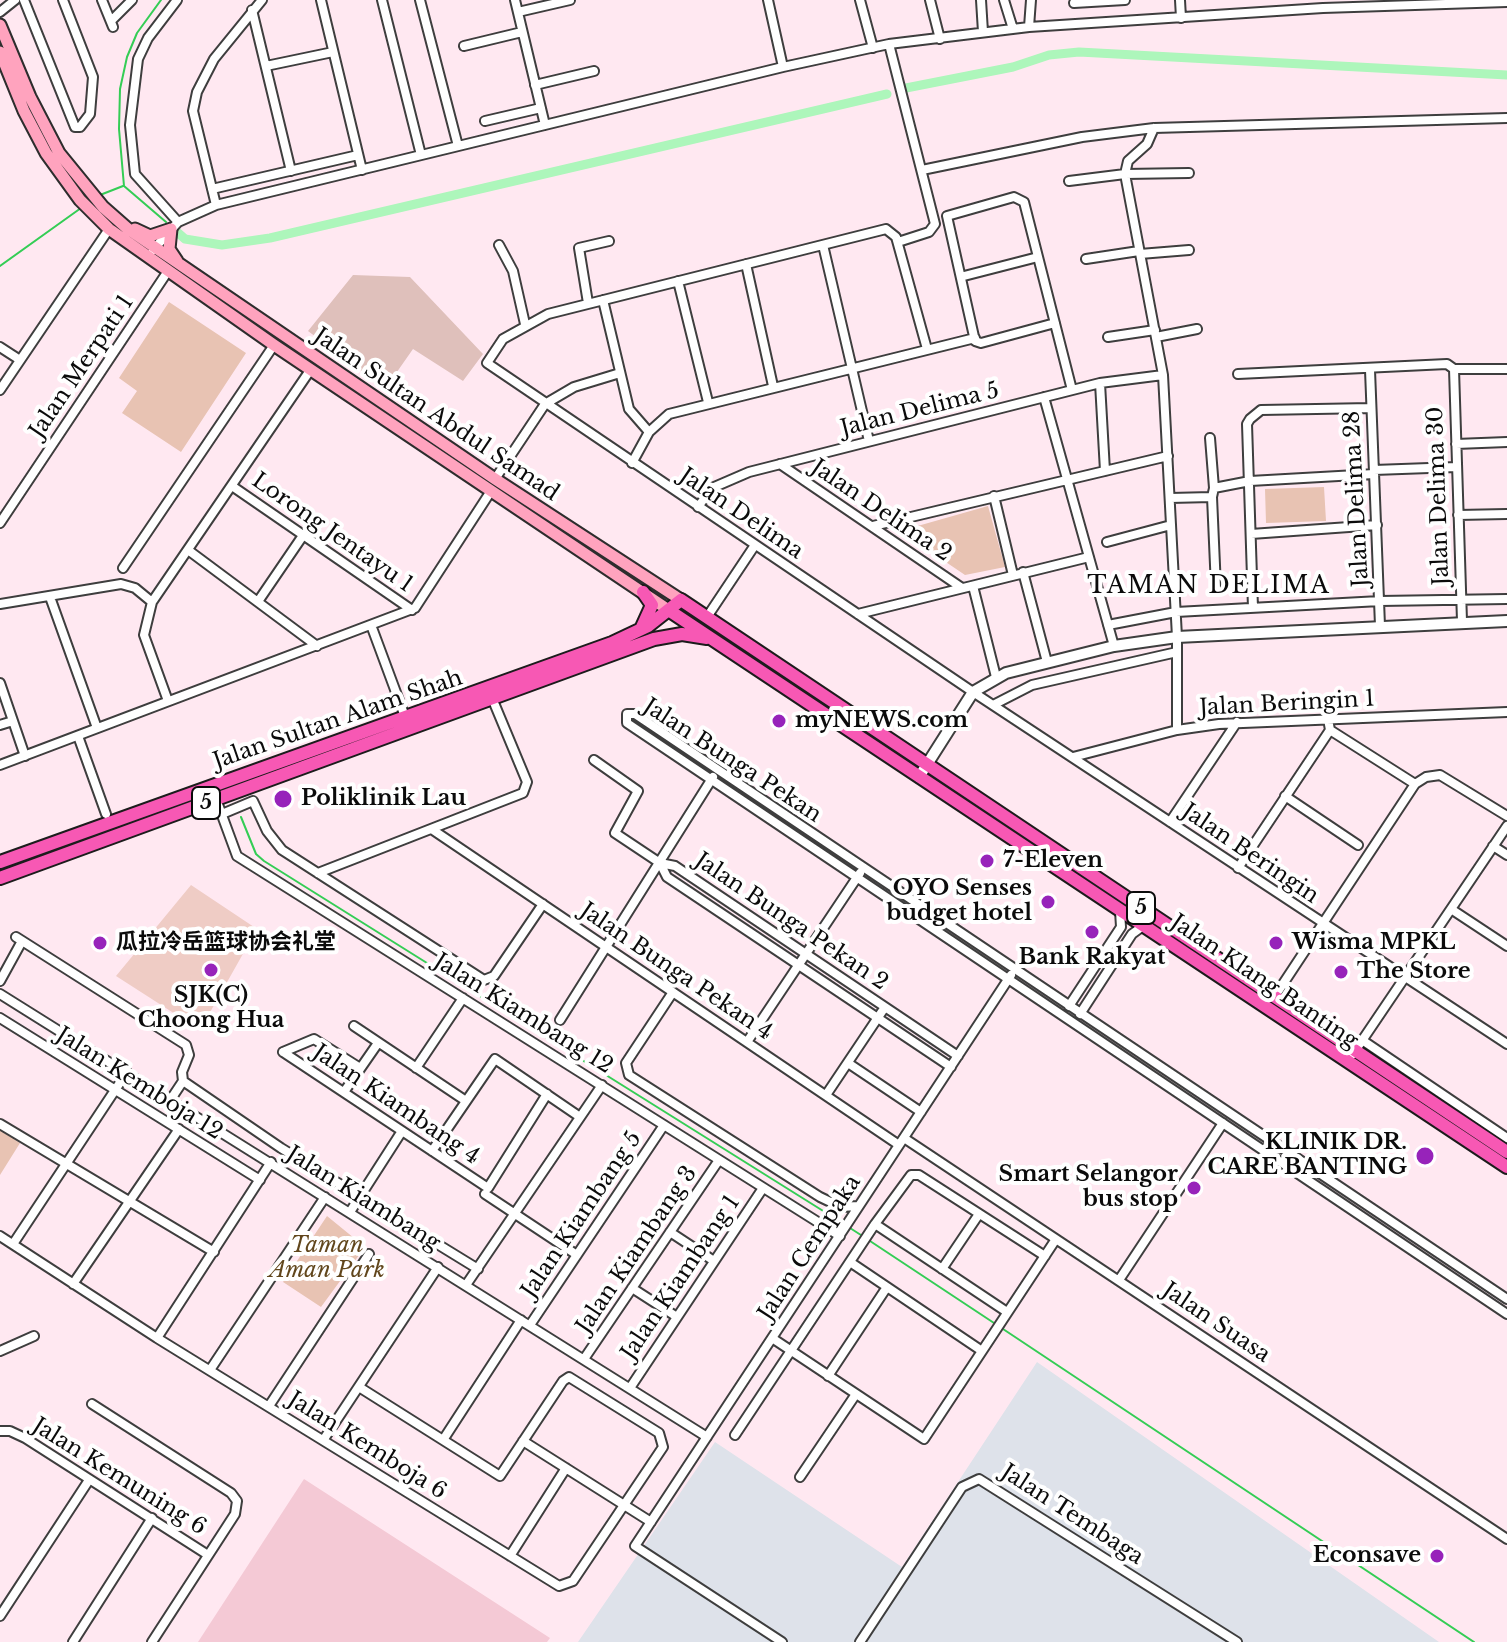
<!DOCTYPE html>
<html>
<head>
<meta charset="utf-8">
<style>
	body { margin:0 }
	canvas { display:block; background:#ffe8f1 }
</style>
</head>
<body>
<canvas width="1507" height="1642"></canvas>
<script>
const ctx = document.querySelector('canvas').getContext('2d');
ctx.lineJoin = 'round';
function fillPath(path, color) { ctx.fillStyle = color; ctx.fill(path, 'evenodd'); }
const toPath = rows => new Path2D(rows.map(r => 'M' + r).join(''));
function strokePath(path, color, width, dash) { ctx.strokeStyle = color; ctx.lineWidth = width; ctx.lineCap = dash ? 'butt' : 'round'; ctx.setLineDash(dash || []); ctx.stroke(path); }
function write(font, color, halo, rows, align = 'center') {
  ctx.font = font + ' "Libre Baskerville","Noto Sans SC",serif'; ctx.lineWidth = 8; ctx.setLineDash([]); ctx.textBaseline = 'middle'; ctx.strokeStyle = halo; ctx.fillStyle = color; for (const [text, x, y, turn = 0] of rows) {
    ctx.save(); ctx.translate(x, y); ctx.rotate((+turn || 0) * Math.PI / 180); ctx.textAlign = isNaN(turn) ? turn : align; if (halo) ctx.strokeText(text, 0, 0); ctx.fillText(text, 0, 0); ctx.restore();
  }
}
fillPath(toPath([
	[1037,1362,1439,1642,578,1642,715,1442,902,1567]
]), '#dee2ea');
fillPath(toPath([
	[304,1479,550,1638,547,1642,198,1642]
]), '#f4c9d5');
fillPath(toPath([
	[169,302,246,353,181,452,122,413,137,391,119,378],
	[1324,487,1326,521,1266,523,1265,489],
	[988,506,1005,567,965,575,900,531],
	[0,1130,20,1143,0,1175],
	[327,1216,365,1247,321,1307,283,1282]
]), '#e8c3b3');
fillPath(toPath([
	[353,275,410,277,483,354,463,381,413,349,385,389,308,331]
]), '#dfc0bb');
fillPath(toPath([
	[191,885,257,929,200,1030,116,976]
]), '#efccc5');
strokePath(toPath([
	[161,0,137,33,127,57,120,89,119,129,124,186,166,222],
	[100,195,123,186],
	[0,266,81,208],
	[241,817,256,854,264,861,844,1224],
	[850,1228,864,1237],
	[870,1241,994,1323],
	[1000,1327,1474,1642]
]), '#34cd55', 2);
strokePath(toPath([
	[906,88,1013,67,1049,55,1079,52,1507,75],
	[177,232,185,239,222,245,270,238,887,94]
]), '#adf6bb', 9);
const minor = toPath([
	[24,0,75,127,80,127,90,114,93,77,63,0],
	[102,0,113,27],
	[177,0,148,38,138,59,130,125,135,174,178,222],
	[321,0,362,170],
	[382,0,421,155],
	[420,0,458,146],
	[515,0,545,125],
	[768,0,783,67],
	[860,0,873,48],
	[930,0,940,39],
	[981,0,983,32],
	[1004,0,1013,29],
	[1180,0,1181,18],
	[1074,3,1125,0],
	[252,10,291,171],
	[0,12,15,0],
	[518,12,570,0],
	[111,21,132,0],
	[1029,27,1031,0],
	[889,44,935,224,929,232,898,242],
	[464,46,522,32],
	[266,66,333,52],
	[535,85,594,71],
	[485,121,541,108],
	[1154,128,1147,144,1128,161,1125,174,1163,375,1177,637,1177,730],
	[922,170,1082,137,1154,128,1507,118],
	[1069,181,1125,174,1189,173],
	[212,189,358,155],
	[216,205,193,111,197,92,214,59,262,0],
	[499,245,513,271,525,324],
	[823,245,869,441],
	[153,250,178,222,216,205,783,67,889,44,1029,27,1323,8,1507,2],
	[1140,254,1189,250],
	[1086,259,1139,251],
	[746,264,773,386],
	[964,276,1038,257],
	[678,281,708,402],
	[603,300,629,409,649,432],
	[588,303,579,248,609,241],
	[1055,323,981,343,975,341,947,216,1014,197,1024,202,1072,390],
	[1108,337,1155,330],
	[1156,337,1197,329],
	[0,347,20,360],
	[927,349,896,237,886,229,548,314,503,339,487,363,973,692,1507,1044],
	[1454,369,1462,621],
	[1370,370,1380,626],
	[1238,374,1447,364,1454,369,1507,369],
	[1100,383,1105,471],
	[0,390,109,229],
	[1044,397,1114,646],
	[1210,438,1214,488],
	[1456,444,1507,442],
	[632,463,649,432,669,414,975,338],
	[780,464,962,588],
	[1374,470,1457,467],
	[495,479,545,404,574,387,620,373],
	[232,486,412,610],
	[994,496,1013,575],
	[1212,497,1216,588],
	[1170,498,1212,497,1214,488,1250,481,1374,474],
	[698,507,712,488,749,472,1100,383,1163,375],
	[1458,515,1507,514],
	[0,523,168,271],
	[873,526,1168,456],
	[1251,534,1377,525],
	[1107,542,1171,525],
	[188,550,317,646],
	[123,568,274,345],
	[1023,572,1047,662],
	[973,586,996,677],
	[50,597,97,728],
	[259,600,304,534],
	[0,604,121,584,135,588,152,602],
	[1253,608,1247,424,1250,419,1261,410,1371,408],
	[858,614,1089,557],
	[707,617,755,545],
	[371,625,407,722],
	[1108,625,1176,612,1380,601,1507,599],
	[0,683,25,756],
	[168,701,144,635,152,602,311,369],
	[995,704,1032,685,1177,652],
	[0,725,13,721],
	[1330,730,1415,784],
	[78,736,106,814],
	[1073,757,1177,730,1219,724,1507,712],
	[594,760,638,791,615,833,660,863,675,866,958,1056],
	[0,765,415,608,491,491],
	[1285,796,1358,845],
	[216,799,237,856,840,1236],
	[222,814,253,801,267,831,282,850,484,980,494,976,543,904],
	[1170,822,1237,722],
	[433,830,899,1145],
	[1493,846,1507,855],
	[660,863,667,877,951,1067],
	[1238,868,1330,730,1328,719],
	[318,873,523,793,527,782,492,698],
	[1451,909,1507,946],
	[16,937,186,1045,189,1055,182,1072,183,1081,171,1099],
	[0,981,22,941],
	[673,992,626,1063,629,1075,820,1197,841,1207,858,1206],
	[0,994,707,1437],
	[1275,996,1415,784,1426,777,1440,775,1507,816],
	[1069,1006,1121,927,1120,911],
	[1080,1014,1132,934,1143,926],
	[0,1018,260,1180],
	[560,1020,713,777],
	[354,1026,466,1101],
	[1362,1040,1507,1138],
	[747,1042,860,873],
	[283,1052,488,1188,547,1094],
	[283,1052,314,1039,360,1068],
	[1353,1054,1507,826],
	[848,1063,921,1112],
	[416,1068,463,998],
	[183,1081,281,1148,478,1269],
	[344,1092,378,1043],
	[826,1095,885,1007],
	[0,1124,214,1252],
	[904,1138,1507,1539],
	[432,1151,495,1059,580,1117],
	[485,1194,577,1255],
	[350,1212,402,1131],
	[875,1224,1007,1312],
	[670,1232,714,1261],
	[0,1236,157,1338,559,1586,573,1581,663,1447,659,1433,569,1377,563,1381,500,1476,359,1387],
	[13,1244,127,1072],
	[850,1262,982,1351],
	[942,1269,979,1214],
	[1119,1280,1223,1123],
	[73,1284,179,1129],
	[466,1285,602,1085],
	[632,1288,677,1317],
	[1507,1299,635,714,627,714,627,723,1507,1314],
	[530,1325,664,1125],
	[157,1338,271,1162],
	[772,1338,924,1439,1056,1239],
	[0,1351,34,1336],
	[584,1359,719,1160],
	[210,1370,325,1197],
	[828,1376,887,1287],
	[630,1388,763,1188],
	[92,1404,231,1493,237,1501,235,1514,152,1642],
	[269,1406,369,1254],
	[0,1431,10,1431,25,1438,208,1555],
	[735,1435,875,1224,911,1175,919,1175,1045,1256],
	[324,1439,438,1267],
	[443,1440,521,1320],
	[523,1441,651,1522],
	[800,1477,856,1394],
	[510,1556,566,1468],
	[0,1616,89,1480],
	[73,1642,152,1518],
	[782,1642,635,1546,1011,975],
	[860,1642,962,1487,979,1479,1237,1642]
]);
const tertiary = toPath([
	[919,777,973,692,1006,673,1114,646,1177,637,1507,621]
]);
const secondary = toPath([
	[0,25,30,97,59,153,103,207,128,229,495,479,681,600],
	[0,52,24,111,46,153,80,200,109,229,274,345,670,611],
	[135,229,150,236,171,229],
	[171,229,169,249,177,261]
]);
const trunk = toPath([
	[670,611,1507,1167],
	[642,627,652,605,643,592],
	[0,862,612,643,648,626,681,600,1507,1152],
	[0,878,654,639,682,634,707,638]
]);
strokePath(minor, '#3e3e3e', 12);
strokePath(tertiary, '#3e3e3e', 14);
strokePath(secondary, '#2d2d2d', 15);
strokePath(trunk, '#1c1c1c', 16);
strokePath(minor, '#fff', 8);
strokePath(tertiary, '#fff', 10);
strokePath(secondary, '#ffa3be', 11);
strokePath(trunk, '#f758b4', 12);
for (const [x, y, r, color] of [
	[779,721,8,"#9723ba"],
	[283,799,10,"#9723ba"],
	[987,861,8,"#9723ba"],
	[1048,902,8,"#9723ba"],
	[1092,932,8,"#9723ba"],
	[100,943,8,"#9723ba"],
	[1276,943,8,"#9723ba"],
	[211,970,8,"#9723ba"],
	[1341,972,8,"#9723ba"],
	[1425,1156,10,"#9723ba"],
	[1194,1188,8,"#9723ba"],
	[1437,1556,8,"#9723ba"]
]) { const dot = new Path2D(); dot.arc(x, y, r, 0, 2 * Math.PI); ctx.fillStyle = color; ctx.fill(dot); strokePath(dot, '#fff', 3); }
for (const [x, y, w] of [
	[206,803,28],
	[1141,908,28]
]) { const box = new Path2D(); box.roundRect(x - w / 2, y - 16, w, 32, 6); ctx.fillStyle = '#fff'; ctx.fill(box); strokePath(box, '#0b0b0b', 2); }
write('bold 20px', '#0b0b0b', null, [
	["5",206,803],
	["5",1141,908]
]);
write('22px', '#0b0b0b', '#fff', [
	["Jalan Merpati 1",82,367,-56],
	["Jalan Delima 5",920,410,-14],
	["Jalan Sultan Abdul Samad",436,415,34],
	["Jalan Delima 30",1439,496,-92],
	["Jalan Delima 28",1357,499,-93],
	["Jalan Delima 2",881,511,34],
	["Jalan Delima",741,514,34],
	["Lorong Jentayu 1",332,533,35],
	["Jalan Beringin 1",1287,704,-3],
	["Jalan Sultan Alam Shah",338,720,-19],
	["Jalan Bunga Pekan",732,761,33],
	["Jalan Beringin",1250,854,34],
	["Jalan Bunga Pekan 2",791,922,34],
	["Jalan Bunga Pekan 4",676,972,34],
	["Jalan Klang Banting",1264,982,34],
	["Jalan Kiambang 12",523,1014,32],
	["Jalan Kemboja 12",139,1084,32],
	["Jalan Kiambang 4",396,1105,34],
	["Jalan Kiambang",363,1199,32],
	["Jalan Kiambang 5",582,1215,-56],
	["Jalan Cempaka",810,1248,-57],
	["Jalan Kiambang 3",637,1250,-56],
	["Jalan Kiambang 1",681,1278,-56],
	["Jalan Suasa",1216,1323,34],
	["Jalan Kemboja 6",367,1446,32],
	["Jalan Kemuning 6",119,1477,32],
	["Jalan Tembaga",1072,1515,33]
]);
write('bold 22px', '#0b0b0b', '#fff', [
	["myNEWS.com",795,721],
	["Poliklinik Lau",301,799],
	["7-Eleven",1003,861],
	["OYO Senses",1032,889,"right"],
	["budget hotel",1032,914,"right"],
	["瓜拉冷岳篮球协会礼堂",116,943],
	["Wisma MPKL",1292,943],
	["Bank Rakyat",1092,958,"center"],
	["The Store",1357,972],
	["SJK(C)",211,996,"center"],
	["Choong Hua",211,1021,"center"],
	["KLINIK DR.",1407,1143,"right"],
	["CARE BANTING",1407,1168,"right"],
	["Smart Selangor",1178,1175,"right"],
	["bus stop",1178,1200,"right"],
	["Econsave",1421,1556,"right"]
], 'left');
write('italic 22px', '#61461c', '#fff', [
	["Taman",327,1246],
	["Aman Park",327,1271]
]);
ctx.letterSpacing = '2px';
write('24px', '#0b0b0b', '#fff', [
	["TAMAN DELIMA",1209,586]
]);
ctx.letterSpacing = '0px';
</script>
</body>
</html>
